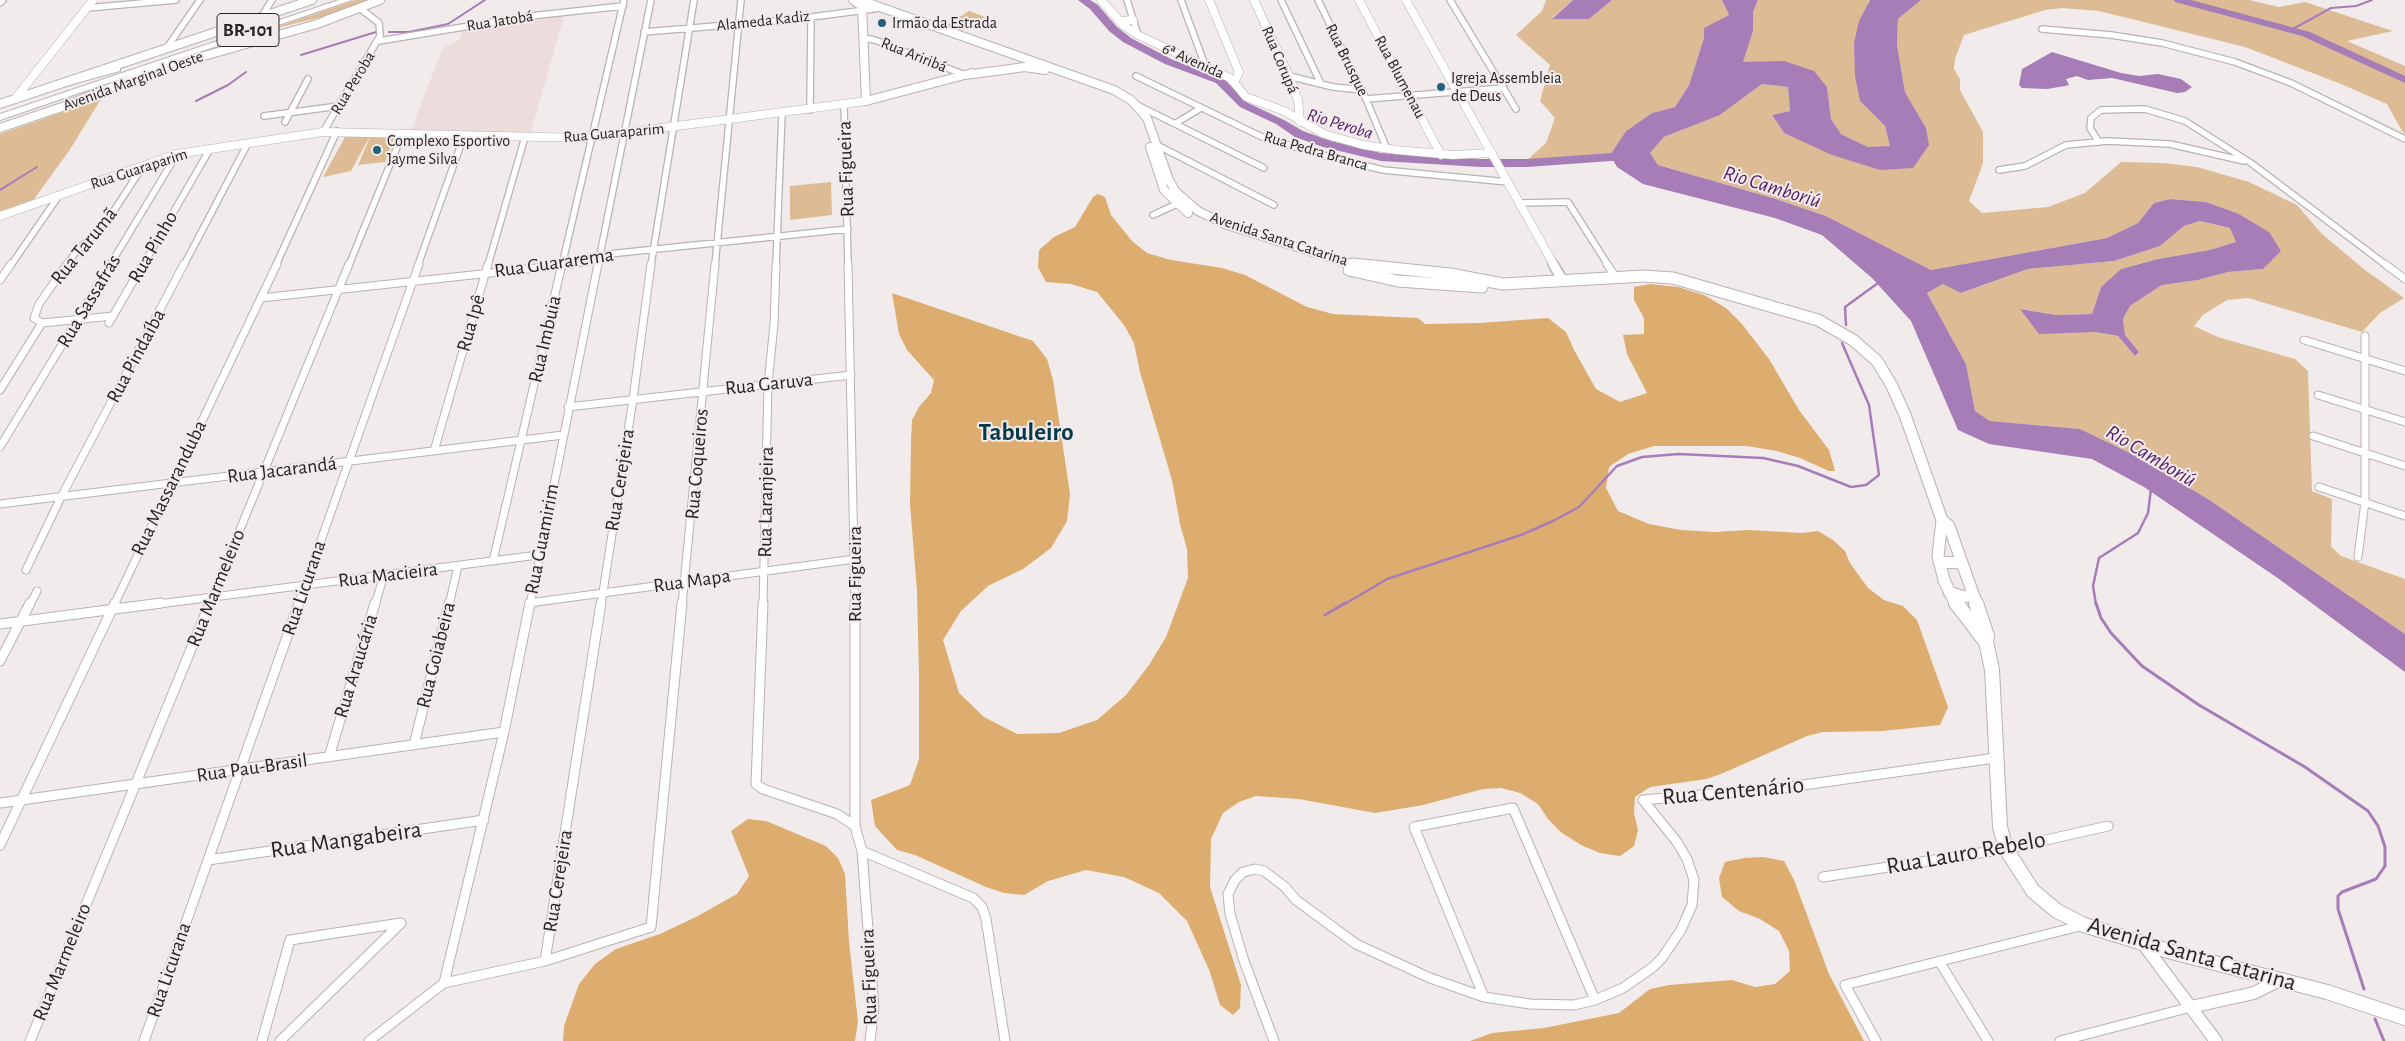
<!DOCTYPE html>
<html>
<head>
<meta charset="utf-8">
<style>
	body { margin:0 }
	canvas { display:block; background:#f2ebeb }
</style>
</head>
<body>
<canvas width="2405" height="1041"></canvas>
<script>
const ctx = document.querySelector('canvas').getContext('2d');
ctx.lineJoin = 'round';
function fillPath(path, color) { ctx.fillStyle = color; ctx.fill(path, 'evenodd'); }
const toPath = rows => new Path2D(rows.map(r => 'M' + r).join(''));
function strokePath(path, color, width, dash) { ctx.strokeStyle = color; ctx.lineWidth = width; ctx.lineCap = dash ? 'butt' : 'round'; ctx.setLineDash(dash || []); ctx.stroke(path); }
function write(font, color, halo, rows, align = 'center') {
  ctx.font = font + ' "Alegreya Sans",sans-serif'; ctx.lineWidth = 4; ctx.setLineDash([]); ctx.textBaseline = 'middle'; ctx.strokeStyle = halo; ctx.fillStyle = color; for (const [text, x, y, turn = 0] of rows) {
    ctx.save(); ctx.translate(x, y); ctx.rotate((+turn || 0) * Math.PI / 180); ctx.textAlign = isNaN(turn) ? turn : align; if (halo) ctx.strokeText(text, 0, 0); ctx.fillText(text, 0, 0); ctx.restore();
  }
}
fillPath(toPath([
	[564,16,530,135,411,131,442,49,460,39,463,30]
]), '#ecdcdc');
fillPath(toPath([
	[356,0,373,0,326,16,268,30],
	[1546,0,1573,0,1552,18,1589,19,1612,0,1722,0,1729,15,1705,28,1704,38,1689,85,1675,107,1652,113,1626,131,1610,155,1594,154,1592,158,1526,161,1546,143,1555,118,1540,101,1550,65,1516,35,1542,11],
	[1758,0,1870,0,1868,2,1860,101,1885,126,1891,147,1868,147,1841,134,1831,119,1827,87,1742,62,1753,31,1753,12],
	[1921,0,2249,0,2279,7,2305,2,2393,31,2347,41,2405,66,2405,134,2402,131,2387,104,2341,84,2245,47,2099,11,2062,8,2045,10,1964,35,1955,59,1954,69,1960,79,1960,90,1983,132,1983,163,1969,201,1982,213,2048,207,2085,193,2121,162,2164,163,2197,167,2249,182,2297,205,2321,233,2365,270,2404,298,2380,313,2362,332,2248,298,2227,300,2203,315,2194,326,2218,337,2295,359,2308,371,2312,491,2332,499,2331,546,2341,556,2405,579,2405,634,2208,499,2126,451,2080,429,1990,421,1975,411,1966,364,1927,293,1943,283,1962,293,2028,269,2114,261,2160,246,2184,226,2200,221,2230,228,2237,242,2211,250,2158,259,2121,269,2101,287,2092,314,2056,315,2021,309,2068,331,2095,332,2118,336,2135,356,2139,352,2125,335,2123,319,2130,306,2162,285,2198,280,2228,272,2263,269,2237,213,2206,202,2170,199,2154,203,2138,223,2107,238,1931,270,1826,216,1776,199,1658,165,1649,154,1664,137,1720,115,1762,84,1788,87,1790,111,1772,115,1784,133,1880,170,1926,128,1905,92,1897,45,1898,19],
	[969,11,985,17,960,32,944,27],
	[101,99,69,151,32,202,0,213,0,134],
	[370,136,351,171,323,177,345,137],
	[370,137,394,138,385,162,358,165],
	[831,182,832,215,790,220,790,186]
]), '#ddbc95');
fillPath(toPath([
	[1098,194,1105,197,1111,215,1132,241,1147,253,1171,260,1222,268,1245,275,1307,307,1333,314,1418,318,1425,324,1480,323,1548,318,1566,332,1574,350,1596,389,1620,402,1647,393,1627,354,1623,335,1644,334,1644,318,1634,300,1634,287,1650,284,1678,287,1704,295,1726,308,1742,324,1769,359,1799,410,1829,450,1835,471,1829,471,1800,458,1777,451,1747,446,1654,446,1628,454,1609,467,1606,488,1618,511,1649,524,1681,530,1715,532,1749,530,1802,533,1818,531,1833,540,1845,551,1850,563,1868,588,1884,600,1903,606,1917,620,1948,707,1940,725,1882,731,1823,732,1807,736,1721,774,1706,779,1650,787,1635,797,1634,813,1638,830,1634,846,1620,856,1600,853,1581,845,1562,833,1548,819,1538,804,1520,793,1501,788,1483,789,1423,805,1375,813,1299,799,1256,796,1239,802,1223,813,1211,839,1210,887,1241,985,1240,1008,1233,1015,1220,1005,1210,972,1187,921,1159,893,1124,877,1086,870,1048,881,1024,895,1004,893,986,887,915,855,897,850,875,826,871,800,910,785,919,759,919,675,917,591,910,504,911,441,912,420,919,407,931,393,934,380,907,350,899,334,892,293,1033,341,1047,359,1053,380,1070,494,1067,521,1051,548,1023,569,988,586,961,611,943,640,959,693,984,717,1017,734,1059,733,1097,720,1126,695,1149,665,1166,637,1188,578,1187,549,1180,524,1172,480,1140,372,1134,343,1124,325,1097,292,1071,284,1046,282,1038,267,1039,250,1054,237,1075,227,1093,197],
	[748,819,766,821,826,846,838,858,845,874,849,942,858,1022,855,1041,563,1041,564,1026,579,984,595,964,616,949,660,934,696,917,737,894,749,876,731,831],
	[1763,857,1784,861,1794,880,1829,974,1864,1041,1470,1041,1492,1033,1544,1028,1619,1013,1650,989,1669,985,1732,980,1755,987,1775,984,1790,971,1789,951,1779,931,1760,919,1739,911,1722,897,1719,878,1725,862,1744,858]
]), '#ddac6f');
fillPath(toPath([
	[1573,0,1612,0,1589,19,1552,19],
	[1722,0,1758,0,1753,12,1753,31,1743,62,1784,61,1814,71,1827,87,1831,119,1841,134,1868,147,1890,146,1885,126,1860,101,1855,76,1854,43,1859,21,1870,0,1921,0,1898,19,1897,45,1905,92,1926,128,1929,145,1913,168,1880,170,1832,155,1784,133,1772,115,1790,111,1788,87,1762,84,1720,115,1664,137,1650,153,1658,165,1776,199,1826,216,1931,270,2107,238,2138,223,2154,203,2170,199,2206,202,2237,213,2269,232,2281,251,2263,269,2228,272,2198,280,2162,285,2130,306,2123,319,2125,335,2139,352,2135,356,2118,336,2095,332,2039,334,2020,309,2056,315,2092,314,2101,287,2121,269,2158,259,2210,250,2236,242,2230,228,2200,221,2184,226,2160,246,2114,261,2028,269,1961,293,1943,284,1927,293,1966,364,1975,411,1990,421,2080,429,2126,451,2208,499,2405,634,2405,672,2279,579,2144,487,2092,459,1989,444,1958,430,1911,321,1872,278,1822,235,1775,218,1643,184,1617,167,1610,155,1626,131,1652,113,1675,107,1689,85,1704,38,1704,28,1729,15],
	[2052,52,2121,73,2139,76,2158,74,2181,79,2192,87,2185,92,2177,93,2112,78,2088,80,2077,76,2066,79,2069,85,2065,86,2047,89,2022,88,2019,85,2022,69]
]), '#a77db8');
strokePath(toPath([
	[2293,29,2331,8,2356,6,2372,0],
	[389,32,409,32,448,24,485,0],
	[301,55,376,32],
	[196,101,228,85,246,72],
	[0,190,37,167]
]), '#a77db8', 2);
strokePath(toPath([
	[1846,325,1845,307,1878,283],
	[1343,605,1387,579,1521,535,1553,521,1579,507,1617,466,1642,457,1679,454,1763,458,1798,466,1851,487,1866,485,1879,475,1869,405,1842,343],
	[2096,605,2093,586,2099,558,2138,533,2148,513,2151,489]
]), '#a77db8', 2.5);
strokePath(toPath([
	[2096,603,2101,618,2111,633,2142,666,2199,705,2305,767,2368,811,2378,826,2385,847,2385,866,2376,879,2342,892,2338,896,2338,909,2364,989],
	[1325,615,1345,603],
	[2375,1019,2384,1041]
]), '#a77db8', 3);
fillPath(toPath([
	[1078,0,1090,0,1098,5,1117,27,1131,38,1173,60,1224,79,1248,103,1284,120,1303,131,1331,141,1381,153,1481,159,1527,159,1625,152,1631,156,1625,160,1527,167,1481,167,1381,161,1323,147,1295,137,1276,124,1240,107,1216,83,1165,64,1123,42,1109,31,1090,9,1078,0],
	[2174,0,2191,0,2310,32,2405,76,2405,83,2302,36,2175,2,2174,0]
]), '#a77db8');
const streetFar2 = toPath([
	[1127,0,1138,35],
	[1181,0,1206,68],
	[1281,0,1321,84],
	[1318,0,1366,99,1387,149],
	[1450,0,1516,109],
	[0,3,3,0],
	[87,8,176,0],
	[262,16,272,0],
	[2042,29,2111,35,2162,43,2235,62,2291,83,2405,139],
	[644,32,788,20,881,8],
	[863,38,875,40,965,75],
	[379,41,530,16,623,6],
	[166,49,200,0],
	[1136,76,1262,137,1322,155,1383,170,1508,182],
	[1289,76,1333,87,1362,90],
	[1366,99,1504,88],
	[844,105,848,265],
	[1137,105,1264,168],
	[810,110,811,17],
	[264,116,339,106],
	[285,122,308,79],
	[1176,123,1201,108],
	[323,132,380,36,379,23,361,9],
	[2099,142,2090,128,2091,118,2101,110,2145,109,2185,121,2251,163,2386,265],
	[1157,145,1274,205],
	[1999,170,2025,166,2066,145,2107,141,2170,144,2244,161],
	[1519,203,1568,202,1608,265],
	[1153,215,1177,204],
	[11,265,58,197],
	[67,265,77,250,104,226,143,166],
	[110,265,177,154],
	[143,265,210,149],
	[184,265,248,143],
	[276,265,337,131],
	[349,265,402,135],
	[418,265,464,136],
	[488,265,525,137],
	[561,265,587,262,609,254,848,229],
	[562,265,624,0],
	[598,265,651,0],
	[651,265,694,0],
	[715,265,741,0],
	[776,265,782,113]
]);
const streetFar1 = toPath([
	[848,264,855,605],
	[1607,264,1616,278],
	[2385,264,2405,279],
	[0,280,11,264],
	[261,298,573,264],
	[42,323,34,318,39,304,67,264],
	[42,323,113,316],
	[109,323,143,264],
	[2304,340,2405,371],
	[0,390,42,323],
	[2318,395,2405,422],
	[568,407,851,375],
	[2313,436,2405,466],
	[0,447,111,264],
	[434,451,488,264],
	[2319,487,2405,516],
	[0,504,563,435],
	[2358,557,2365,502,2365,336],
	[493,561,562,264],
	[26,570,61,497,184,264],
	[529,603,855,559],
	[30,605,37,591],
	[114,605,277,264],
	[151,605,538,555],
	[209,605,349,264],
	[298,605,419,264],
	[375,605,384,575],
	[449,605,458,566],
	[530,605,598,264],
	[601,605,633,399,651,264],
	[682,605,715,264],
	[763,605,768,384,774,324,776,264]
]);
const street = toPath([
	[763,603,756,784,763,789,837,814,855,826],
	[855,603,855,826,862,851,874,1008,870,1041],
	[0,624,161,603],
	[0,661,30,603],
	[414,745,449,603],
	[329,757,375,603],
	[1643,800,1782,788,1995,758],
	[0,803,504,732],
	[0,845,115,603],
	[862,851,973,898,982,907,986,919,1005,1041],
	[208,860,484,820],
	[1823,877,2006,849,2108,826],
	[545,961,601,603],
	[1939,961,1988,1041],
	[444,983,545,961,651,927,682,603],
	[1484,997,1414,827,1513,808,1595,1000],
	[30,1041,210,603],
	[144,1041,299,603],
	[262,1041,290,940,401,923],
	[280,1041,401,923],
	[369,1041,444,983,504,732,530,603],
	[1274,1041,1244,961,1230,914,1228,894,1235,880,1243,872,1255,869,1264,871,1285,887,1296,900,1356,944,1430,978,1484,997,1530,1004,1574,1005,1595,1000,1623,988,1653,967,1662,958,1681,930,1692,905,1694,880,1687,859,1677,842,1643,800],
	[1876,1041,1845,985,2084,925],
	[2060,1041,2191,1007]
]);
const secondaryFar2 = toPath([
	[1101,0,1123,25,1138,35,1230,78,1246,97,1284,111,1324,134,1363,145,1396,150,1453,155,1492,153],
	[1209,0,1239,72,1235,81],
	[1254,0,1289,76,1298,100,1300,122],
	[1359,0,1441,155],
	[1406,0,1554,265],
	[1120,21,1133,20],
	[15,99,93,0],
	[0,216,177,154,323,132,586,138,866,101]
]);
const secondaryFar1 = toPath([
	[1553,264,1563,281]
]);
const secondary = toPath([
	[2144,945,2216,1041],
	[2191,1007,2254,993,2278,981]
]);
const primaryFar2 = toPath([
	[853,0,862,6,866,101,972,73],
	[860,0,1114,90,1131,100,1147,118,1169,180,1176,192,1198,211,1227,225,1348,263,1365,265],
	[965,75,1025,67,1045,70],
	[0,104,312,0],
	[0,128,62,107,158,69,317,24,380,0],
	[1150,147,1164,190,1188,213]
]);
const primaryFar1 = toPath([
	[1353,264,1450,274,1503,284,1644,276,1673,278,1818,320,1853,340,1877,361,1892,386,1905,415,1942,520,1949,526,1977,605],
	[1349,270,1398,281,1482,287],
	[1942,520,1938,556,1944,580,1956,605],
	[1939,562,1962,563],
	[1949,592,1964,597,1973,594]
]);
const primary = toPath([
	[1956,603,1986,642],
	[1976,603,1987,636,1986,642,1992,670,2000,827,2006,849,2033,891,2057,911,2084,925,2172,952,2327,992,2405,1018]
]);
const highway = toPath([
	[339,0,352,0,0,120,0,114,339,0],
	[371,0,384,0,330,19,323,17,371,0],
	[117,66,120,67,120,71,54,89,49,86,117,66]
]);
strokePath(streetFar2, '#b9b2b2', 8);
strokePath(streetFar1, '#b9b2b2', 9);
strokePath(street, '#b9b2b2', 11);
strokePath(secondaryFar2, '#b9b2b2', 9);
strokePath(secondaryFar1, '#b9b2b2', 12);
strokePath(secondary, '#b9b2b2', 14);
strokePath(primaryFar2, '#b9b2b2', 10);
strokePath(primaryFar1, '#b9b2b2', 13);
strokePath(primary, '#b9b2b2', 16);
strokePath(highway, '#b9b2b2', 2);
strokePath(streetFar2, '#fff', 5.5);
strokePath(streetFar1, '#fff', 7);
strokePath(street, '#fff', 9);
strokePath(secondaryFar2, '#fff', 8);
strokePath(secondaryFar1, '#fff', 9);
strokePath(secondary, '#fff', 12);
strokePath(primaryFar2, '#fff', 8);
strokePath(primaryFar1, '#fff', 11);
strokePath(primary, '#fff', 14);
fillPath(highway, '#fff');
for (const [x, y, r, color] of [
	[882,23,5,"#255f78"],
	[1441,87,5,"#255f78"],
	[377,150,5,"#255f78"]
]) { const dot = new Path2D(); dot.arc(x, y, r, 0, 2 * Math.PI); ctx.fillStyle = color; ctx.fill(dot); strokePath(dot, '#f2ebeb', 2); }
write('16px', '#272424', '#f2ebeb', [
	["Rua Jatobá",500,21,-9],
	["Alameda Kadiz",763,21,-6],
	["Rua Ariribá",914,55,22],
	["Rua Corupá",1280,60,67],
	["Rua Brusque",1347,60,64],
	["6ª Avenida",1193,61,24],
	["Rua Blumenau",1400,77,62],
	["Avenida Marginal Oeste",133,81,-20],
	["Rua Peroba",353,83,-59],
	["Rua Guaraparim",614,133,-5],
	["Rua Pedra Branca",1316,151,16],
	["Rua Guaraparim",139,169,-18],
	["Avenida Santa Catarina",1279,239,18]
]);
write('16px', '#272424', '#f2ebeb', [
	["Irmão da Estrada",892,23],
	["Igreja Assembleia",1451,78],
	["de Deus",1451,96],
	["Complexo Esportivo",387,141],
	["Jayme Silva",387,159]
], 'left');
write('italic 18px', '#552068', '#f2ebeb', [
	["Rio Peroba",1340,124,17]
]);
for (const [x, y, w] of [
	[248,30,62]
]) { const box = new Path2D(); box.roundRect(x - w / 2, y - 16.5, w, 33, 4); ctx.fillStyle = '#f2ebeb'; ctx.fill(box); strokePath(box, '#272424', 1); }
write('bold 19px', '#272424', null, [
	["BR-101",248,30]
]);
write('20px', '#272424', '#f2ebeb', [
	["Rua Figueira",846,169,-92],
	["Rua Tarumã",84,246,-51],
	["Rua Pinho",153,247,-60],
	["Rua Guararema",554,263,-8],
	["Rua Sassafrás",89,301,-59],
	["Rua Ipê",471,323,-74],
	["Rua Imbuia",545,339,-77],
	["Rua Pindaíba",136,356,-62],
	["Rua Garuva",769,384,-6],
	["Rua Coqueiros",697,464,-85],
	["Rua Jacarandá",282,470,-7],
	["Rua Cerejeira",620,480,-81],
	["Rua Massaranduba",169,488,-64],
	["Rua Laranjeira",766,502,-89],
	["Rua Guamirim",542,539,-79],
	["Rua Figueira",855,574,-90],
	["Rua Macieira",388,575,-7],
	["Rua Mapa",692,581,-8],
	["Rua Marmeleiro",216,588,-68],
	["Rua Licurana",304,588,-71],
	["Rua Goiabeira",436,655,-76],
	["Rua Araucária",356,666,-73],
	["Rua Pau-Brasil",252,768,-8],
	["Rua Cerejeira",558,881,-81],
	["Rua Marmeleiro",62,962,-68],
	["Rua Licurana",169,970,-71],
	["Rua Figueira",869,977,-92]
]);
write('italic 21px', '#552068', '#f2ebeb', [
	["Rio Camboriú",1772,187,17],
	["Rio Camboriú",2151,456,31]
]);
write('24px', '#272424', '#f2ebeb', [
	["Rua Centenário",1733,791,-5],
	["Rua Mangabeira",346,840,-8],
	["Rua Lauro Rebelo",1966,853,-10],
	["Avenida Santa Catarina",2192,954,16]
]);
write('bold 25px', '#06394c', '#f2ebeb', [
	["Tabuleiro",1026,432]
]);
</script>
</body>
</html>
